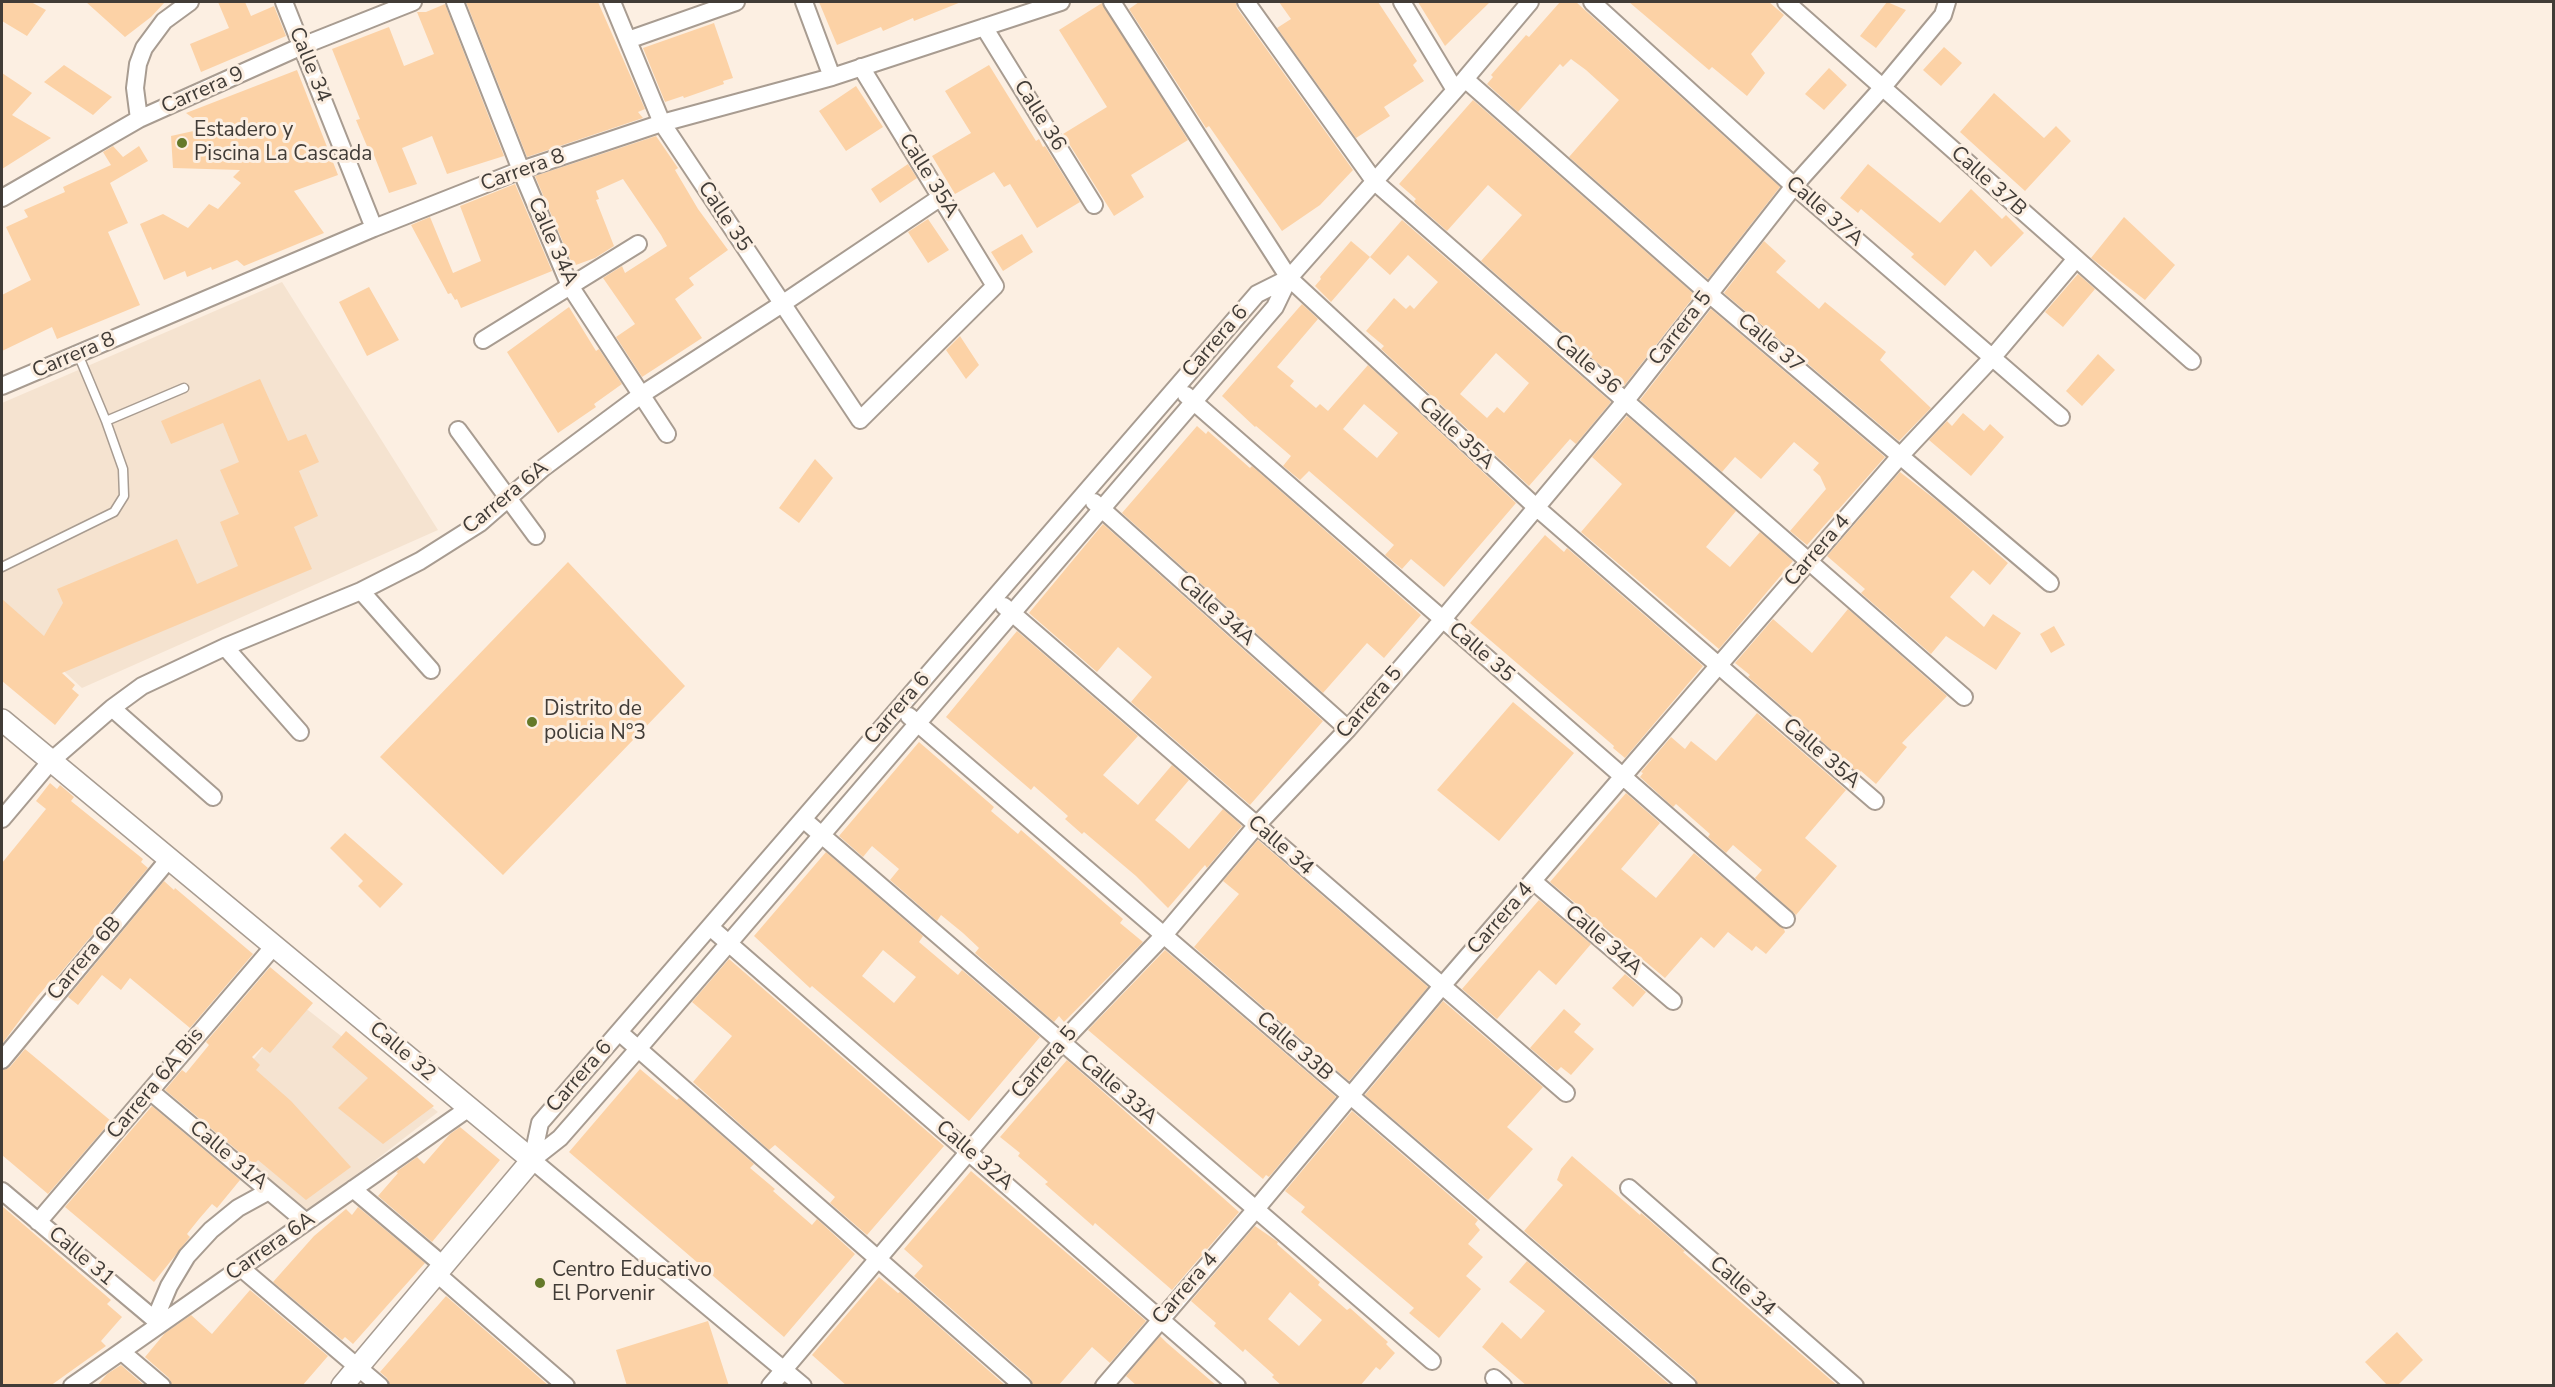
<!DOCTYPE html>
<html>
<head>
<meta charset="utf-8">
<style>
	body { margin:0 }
	#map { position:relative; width:2555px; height:1387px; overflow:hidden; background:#fcefe2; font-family:"Nunito Sans",sans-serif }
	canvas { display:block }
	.frame { position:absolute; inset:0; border:3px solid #413c37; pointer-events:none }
</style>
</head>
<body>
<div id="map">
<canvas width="2555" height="1387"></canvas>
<div class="frame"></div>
</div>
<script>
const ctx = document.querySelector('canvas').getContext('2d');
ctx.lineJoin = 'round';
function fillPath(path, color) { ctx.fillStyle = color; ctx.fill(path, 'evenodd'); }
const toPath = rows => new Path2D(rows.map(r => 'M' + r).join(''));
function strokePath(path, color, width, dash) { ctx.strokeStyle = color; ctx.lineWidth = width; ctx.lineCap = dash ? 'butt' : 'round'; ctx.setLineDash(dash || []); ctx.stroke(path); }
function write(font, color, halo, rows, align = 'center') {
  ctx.font = font + ' "Nunito Sans",sans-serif'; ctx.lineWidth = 6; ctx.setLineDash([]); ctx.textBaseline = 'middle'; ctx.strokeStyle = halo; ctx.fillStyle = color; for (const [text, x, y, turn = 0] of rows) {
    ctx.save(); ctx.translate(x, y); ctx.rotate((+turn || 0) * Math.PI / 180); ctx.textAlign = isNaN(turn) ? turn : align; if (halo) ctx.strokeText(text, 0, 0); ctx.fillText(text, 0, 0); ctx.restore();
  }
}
fillPath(toPath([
	[282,282,438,530,82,688,2,614,2,403],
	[299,1003,438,1112,299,1219,192,1135]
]), '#f5e3d0');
fillPath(toPath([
	[2,2,31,2,46,10,27,36,2,21],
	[86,2,165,2,151,17,125,37],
	[218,2,245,2,251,16,274,6,286,36,201,72,190,44,229,28],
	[466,2,598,2,645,109,638,112,643,118,527,157],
	[819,2,961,2,914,21,913,18,883,31,881,27,837,45],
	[1139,2,1236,2,1237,8,1353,170,1320,205,1282,231,1209,126,1206,128,1129,9],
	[1279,2,1378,2,1417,61,1413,65,1424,81,1384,107,1390,116,1356,138,1277,28,1291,19],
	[1418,2,1490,2,1445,46],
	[1560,2,1576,2,1780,187,1708,279,1569,157,1619,100,1586,70,1571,59,1563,67,1560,64,1518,112,1487,84,1493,77,1491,75,1526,35,1529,37],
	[1629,2,1769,2,1784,15,1751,54,1765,73,1747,96,1712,67,1709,70],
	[1887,2,1906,10,1876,48,1860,36],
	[1102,3,1188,140,1131,175,1144,197,1114,216,1063,134,1107,107,1059,30],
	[445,4,504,156,447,174,432,136,402,148,417,184,389,193,372,150,369,151,356,120,360,119,332,49,389,27,404,66,434,54,417,12,426,12],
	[714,23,733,78,723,81,724,84,684,98,683,96,665,102,643,48],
	[1944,47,1962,63,1941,86,1923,70],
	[64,65,112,97,93,115,44,82],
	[989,65,1036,141,1039,139,1043,147,1045,146,1080,202,1037,228,1010,184,1004,187,994,172,955,194,932,156,971,133,945,91],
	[1829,68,1847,85,1824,110,1805,94],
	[297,70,338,175,294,191,324,233,244,266,237,260,212,270,211,267,187,277,185,271,164,280,140,224,163,214,188,228,209,204,218,209,241,183,233,177,240,170,173,168,171,136,207,128,186,113],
	[2,73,32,93,12,115,51,138,2,169],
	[856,86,883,127,846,151,819,111],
	[1994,93,2044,138,2056,126,2071,141,2025,191,1960,132],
	[1473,100,1695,295,1624,386,1481,261,1522,215,1488,185,1447,231,1416,204,1414,201,1416,199,1399,184],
	[656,136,678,168,675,170,698,209,728,250,689,278,694,285,675,299,702,338,642,377,616,337,635,324,603,278,622,266,625,273,667,246,661,235,623,179,596,191,599,199,596,200,614,246,595,258,573,266,535,176],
	[113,146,123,157,139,146,148,161,110,183,128,223,108,232,140,305,57,339,52,327,2,351,2,295,31,280,6,227,28,217,24,210,65,192,63,187,111,165,103,152],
	[908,164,917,178,880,203,871,189],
	[1868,164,1940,223,1971,189,2002,219,2006,215,2024,233,1991,267,1975,250,1945,286,1911,257,1914,254,1861,209,1858,213,1840,198],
	[515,184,552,271,461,308,457,299,455,300,451,293,448,294,411,225,430,217,453,273,481,261,460,206],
	[2124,217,2175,265,2145,300,2091,258],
	[928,219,949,250,928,263,908,232],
	[1402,220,1611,402,1576,444,1570,439,1529,486,1381,349,1384,346,1366,331,1394,298,1406,309,1410,305,1414,309,1438,282,1408,255,1390,275,1370,257],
	[1496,353,1529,383,1504,413,1497,407,1487,418,1460,394],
	[1022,234,1033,252,1003,271,991,252],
	[1351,241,1370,257,1331,302,1315,286,1321,279,1320,277],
	[1764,241,1786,261,1776,272,1819,309,1825,302,1886,352,1880,360,1931,408,1899,441,1724,293],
	[2078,274,2095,289,2063,327,2045,312],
	[369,287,399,340,367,356,339,302],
	[1302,304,1318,319,1277,367,1294,381,1290,386,1316,408,1320,404,1328,411,1368,365,1516,503,1444,587,1411,559,1402,569,1385,555,1394,545,1309,471,1300,480,1283,466,1291,456,1256,426,1255,427,1222,396],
	[1364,404,1398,433,1377,458,1343,429],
	[569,307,596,351,599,349,622,384,594,404,596,407,558,433,507,352],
	[1711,309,1885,457,1807,545,1790,531,1826,489,1820,476,1813,470,1819,463,1794,442,1761,479,1735,457,1722,472,1640,400],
	[960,336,979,365,966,379,946,350],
	[2098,354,2115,370,2082,406,2066,391],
	[260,379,288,441,306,434,319,462,299,471,318,516,294,527,312,569,62,673,75,685,72,689,79,695,55,725,2,681,2,599,44,636,63,603,57,589,177,539,197,584,238,566,220,522,239,514,220,470,239,462,223,423,171,444,161,421],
	[1963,413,1984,431,1990,424,2004,437,1971,476,1929,440,1947,421,1952,426],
	[1627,416,1736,511,1706,547,1730,567,1760,532,1793,561,1719,649,1581,532,1622,484,1592,457],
	[1197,426,1206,434,1208,431,1250,468,1252,466,1421,615,1384,658,1367,643,1323,693,1122,513],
	[815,459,833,478,799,523,779,508],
	[1900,472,1941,504,2008,563,1990,585,1973,570,1950,597,1984,627,1993,614,2021,633,1996,670,1946,636,1931,654,1861,593,1865,589,1827,556],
	[1103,524,1323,721,1250,805,1131,702,1152,677,1118,647,1097,672,1029,613],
	[1545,535,1564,552,1567,548,1703,666,1625,758,1613,748,1614,746,1470,623],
	[568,562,685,686,503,875,380,757],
	[1848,609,1947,696,1902,743,1907,747,1876,784,1861,771,1859,774,1748,677,1750,675,1735,663,1773,619,1812,653],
	[2054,626,2065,645,2051,653,2040,634],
	[1017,631,1138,736,1103,775,1138,805,1172,765,1189,780,1155,820,1172,834,1189,849,1223,809,1242,826,1207,868,1205,865,1168,908,1136,876,1084,832,1082,834,1065,819,1068,816,1034,786,1031,790,946,717],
	[1513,702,1574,753,1499,841,1437,790],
	[1757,713,1846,790,1805,838,1837,866,1796,915,1755,878,1762,870,1733,845,1726,853,1708,837,1710,834,1676,804,1673,807,1640,777,1643,773,1641,772,1671,737,1685,749,1691,741,1716,761],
	[919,742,994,807,991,811,1018,834,1021,830,1123,919,1120,923,1143,942,1064,1022,1059,1016,1054,1022,975,953,979,948,963,933,941,915,937,921,890,880,899,869,872,846,863,857,839,836],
	[50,783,57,789,60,785,74,797,71,801,143,859,141,862,148,868,52,983,50,982,37,997,2,1044,2,863,46,809,36,801],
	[1626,793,1660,823,1621,869,1656,898,1694,853,1784,929,1785,932,1766,954,1756,946,1752,951,1728,932,1714,948,1701,937,1665,978,1550,882],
	[345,833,403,884,380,908,358,886,363,881,330,848],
	[1258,840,1428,987,1349,1081,1194,947,1239,894,1223,881],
	[826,852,923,936,919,942,958,975,962,970,1040,1037,969,1121,812,986,810,988,754,936],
	[883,950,916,977,894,1003,862,976],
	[164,881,174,890,175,888,253,954,190,1028,130,978,121,990,102,975,78,1005,68,997],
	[1539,900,1591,944,1556,985,1539,970,1497,1019,1462,989],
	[1165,950,1336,1097,1269,1177,1266,1175,1263,1179,1088,1030],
	[729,959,944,1146,867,1235,830,1203,835,1197,775,1145,769,1150,693,1082,732,1036,692,1002],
	[270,967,313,1003,270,1053,262,1047,252,1057,260,1065,256,1070,291,1101,351,1167,306,1200,258,1160,254,1164,165,1090,182,1070,186,1073,209,1045,206,1042],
	[1625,974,1646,992,1633,1007,1612,988],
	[1443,1001,1543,1087,1507,1127,1533,1149,1488,1200,1365,1095],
	[1564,1009,1581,1024,1574,1032,1594,1049,1571,1075,1561,1067,1557,1071,1530,1048],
	[346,1031,434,1106,383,1144,338,1108,368,1078,332,1047],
	[25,1049,111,1121,48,1194,2,1155,2,1070,10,1067],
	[1067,1060,1239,1212,1172,1290,1095,1223,1093,1226,1045,1184,1048,1182,1018,1156,1020,1153,1000,1137],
	[640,1069,677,1100,679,1098,754,1164,750,1168,775,1189,773,1191,812,1225,817,1219,855,1254,784,1337,569,1152],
	[152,1106,240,1180,217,1208,212,1204,199,1219,187,1234,190,1237,154,1282,65,1207],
	[1352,1111,1478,1220,1475,1224,1480,1230,1468,1244,1483,1257,1466,1276,1481,1289,1439,1338,1409,1313,1414,1308,1301,1212,1305,1207,1285,1191],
	[460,1127,500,1160,432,1242,378,1196,398,1173,396,1172,417,1157,424,1164,450,1134],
	[1572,1156,1640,1215,1641,1213,1685,1251,1683,1252,1838,1386,1698,1386,1695,1378,1524,1231,1563,1185,1557,1180,1561,1169],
	[971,1171,1146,1321,1110,1363,1092,1347,1058,1386,1033,1386,1030,1378,914,1276,923,1266,904,1249],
	[2,1206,111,1300,107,1304,122,1317,101,1341,106,1346,50,1386,2,1386],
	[358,1207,425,1263,353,1344,345,1337,342,1340,273,1282,314,1236,346,1209,352,1215],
	[1255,1226,1278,1242,1277,1244,1320,1282,1318,1285,1347,1310,1350,1308,1388,1342,1386,1344,1395,1353,1380,1370,1376,1367,1360,1386,1282,1386,1272,1377,1274,1375,1245,1349,1243,1352,1214,1326,1216,1323,1191,1301],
	[1290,1292,1322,1320,1299,1346,1268,1319],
	[1527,1261,1671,1386,1527,1386,1482,1347,1502,1322,1521,1339,1545,1311,1509,1282],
	[879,1277,898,1293,900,1292,1006,1386,847,1386,812,1355],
	[250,1290,328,1356,302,1386,172,1386,169,1378,145,1357,165,1333,191,1315,212,1334],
	[446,1296,549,1386,390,1386,387,1378,380,1372],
	[708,1321,729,1386,627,1386,616,1350],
	[2397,1332,2423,1360,2397,1386,2388,1386,2365,1362],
	[1160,1336,1167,1343,1217,1386,1137,1386,1126,1376],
	[121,1365,145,1386,97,1386,107,1374]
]), '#fcd2a6');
const service = toPath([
	[106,421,184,388],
	[2,567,114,512,124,496,123,469,106,421,78,354]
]);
const minor = toPath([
	[284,2,374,228],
	[455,2,521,170,570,286,667,434],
	[612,2,662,123,860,420,995,286,861,67],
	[804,2,832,77],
	[1112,2,1289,278,1537,508,1875,801],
	[1246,2,1375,182,1964,697],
	[1402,2,1455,90],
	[1592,2,1794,186,2061,417],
	[1786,2,2192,361],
	[984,27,1094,205],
	[628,40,736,2],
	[1465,79,1708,293,2050,583],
	[139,119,135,88,138,64,144,48,164,21,190,2],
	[2,198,139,119,302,46,413,2],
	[483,340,638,244],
	[2,386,374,228,521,170,662,123,832,77,1061,2],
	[1186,395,1786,919],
	[458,430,536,536],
	[1094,502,1348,729],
	[361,591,431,670],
	[1004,606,1566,1093],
	[225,647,300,732],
	[112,708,213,797],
	[909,716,1688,1386],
	[2,819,51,761,112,708,142,686,225,647,361,591,420,561,480,523,543,468,641,395,782,304,941,197],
	[803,819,1432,1361],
	[1533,881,1673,1001],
	[710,927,1237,1386],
	[619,1032,1023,1386],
	[2,1060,169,859],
	[150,1091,306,1222],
	[532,1160,560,1138,638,1049,1275,307,1289,278,1465,79,1530,2],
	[532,1160,540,1123,1257,294,1289,278],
	[532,1160,803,1386],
	[1629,1188,1855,1386],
	[353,1189,443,1265],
	[2,1191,160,1324],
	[38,1222,274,946],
	[241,1268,380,1386],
	[436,1273,566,1386],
	[155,1319,169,1286,187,1256,211,1230,238,1208,269,1191],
	[122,1352,162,1386],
	[1494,1378,1503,1386],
	[72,1386,469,1108],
	[770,1386,1062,1042,1164,935,1257,825,1348,729,1443,619,1627,399,1794,186,1883,87,1943,15,1947,2],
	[1104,1386,1256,1209,1442,986,1719,665,1901,455,1992,358,2075,260]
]);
const tertiary = toPath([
	[2,720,532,1160,342,1386]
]);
strokePath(service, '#a89c91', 11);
strokePath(minor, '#a89c91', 20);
strokePath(tertiary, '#a89c91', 24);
strokePath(service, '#fff', 8);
strokePath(minor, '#fff', 16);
strokePath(tertiary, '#fff', 21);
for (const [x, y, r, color] of [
	[182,143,6,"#647929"],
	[532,722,6,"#647929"],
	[540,1283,6,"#647929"]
]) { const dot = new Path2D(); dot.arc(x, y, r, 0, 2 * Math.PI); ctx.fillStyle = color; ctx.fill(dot); strokePath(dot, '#fcefe2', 2); }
write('21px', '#413c37', '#fcefe2', [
	["Calle 34",309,65,68],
	["Carrera 9",203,91,-24],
	["Calle 36",1039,116,58],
	["Carrera 8",523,171,-20],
	["Calle 35A",928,176,58],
	["Calle 37B",1988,182,42],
	["Calle 37A",1824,212,41],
	["Calle 35",724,217,56],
	["Calle 34A",552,242,66],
	["Carrera 5",1681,329,-52],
	["Carrera 6",1216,342,-49],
	["Calle 37",1770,344,40],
	["Carrera 8",74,356,-23],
	["Calle 36",1587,365,41],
	["Calle 35A",1456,434,43],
	["Carrera 6A",506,498,-39],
	["Carrera 4",1818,551,-49],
	["Calle 34A",1216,611,42],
	["Calle 35",1481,653,41],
	["Carrera 5",1370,703,-49],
	["Carrera 6",898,709,-49],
	["Calle 35A",1821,754,41],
	["Calle 34",1280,846,41],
	["Carrera 4",1501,919,-49],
	["Calle 34A",1603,941,41],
	["Carrera 6B",85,959,-50],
	["Calle 33B",1294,1047,41],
	["Calle 32",402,1052,40],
	["Carrera 5",1045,1063,-49],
	["Carrera 6",580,1077,-49],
	["Carrera 6A Bis",156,1084,-50],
	["Calle 33A",1118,1090,41],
	["Calle 31A",228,1156,40],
	["Calle 32A",974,1156,41],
	["Carrera 6A",271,1247,-35],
	["Calle 31",81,1257,40],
	["Calle 34",1742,1287,41],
	["Carrera 4",1186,1289,-49]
]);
write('21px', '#413c37', '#fcefe2', [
	["Estadero y",194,131],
	["Piscina La Cascada",194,155],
	["Distrito de",544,710],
	["policia N°3",544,734],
	["Centro Educativo",552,1271],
	["El Porvenir",552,1295]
], 'left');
</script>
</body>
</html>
